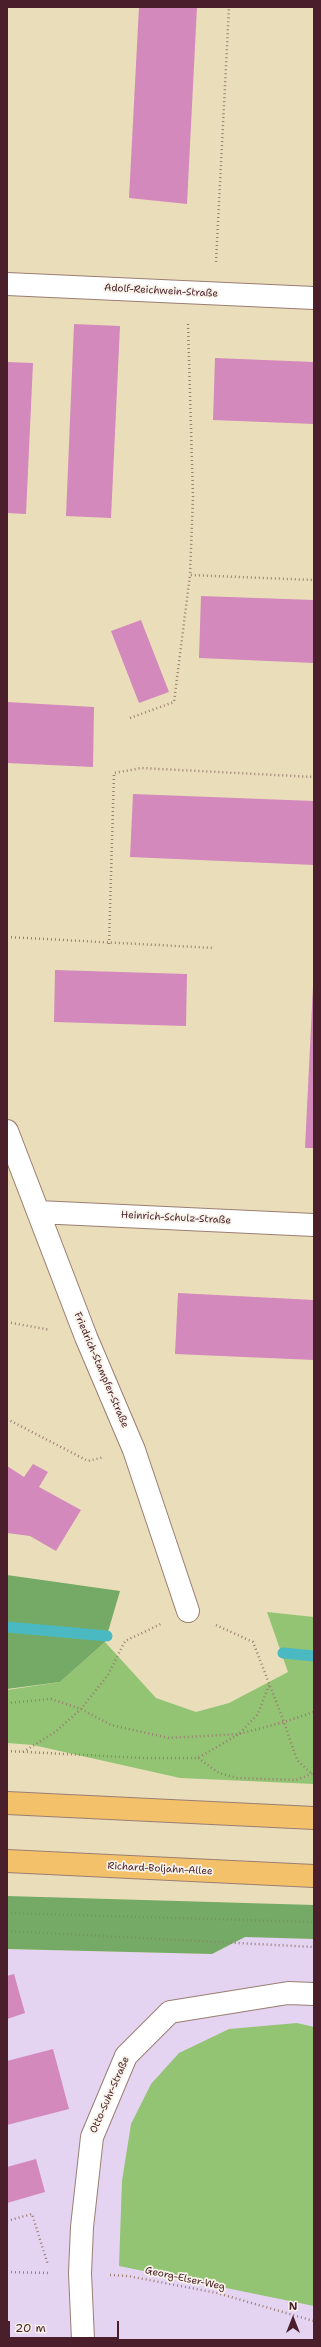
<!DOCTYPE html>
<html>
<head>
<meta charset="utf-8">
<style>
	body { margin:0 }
	#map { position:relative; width:321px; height:2347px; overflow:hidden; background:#eadeba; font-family:"Shantell Sans",sans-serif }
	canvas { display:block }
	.frame { position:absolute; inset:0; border:8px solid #4a1f2b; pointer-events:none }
	.north { position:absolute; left:273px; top:2299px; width:40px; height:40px; -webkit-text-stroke:3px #f7f3e8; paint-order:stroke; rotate:0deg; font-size:11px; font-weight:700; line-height:16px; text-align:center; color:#4a1f2b }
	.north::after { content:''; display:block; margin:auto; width:14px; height:18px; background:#4a1f2b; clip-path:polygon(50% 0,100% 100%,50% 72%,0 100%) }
	.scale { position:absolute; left:8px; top:2321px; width:111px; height:18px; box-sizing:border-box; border:2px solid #4a1f2b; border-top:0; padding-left:5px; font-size:12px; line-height:14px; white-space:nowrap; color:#4a1f2b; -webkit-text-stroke:3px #f7f3e8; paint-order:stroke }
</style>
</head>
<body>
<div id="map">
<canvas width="321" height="2347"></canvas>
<div class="frame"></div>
<div class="north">N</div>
<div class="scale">20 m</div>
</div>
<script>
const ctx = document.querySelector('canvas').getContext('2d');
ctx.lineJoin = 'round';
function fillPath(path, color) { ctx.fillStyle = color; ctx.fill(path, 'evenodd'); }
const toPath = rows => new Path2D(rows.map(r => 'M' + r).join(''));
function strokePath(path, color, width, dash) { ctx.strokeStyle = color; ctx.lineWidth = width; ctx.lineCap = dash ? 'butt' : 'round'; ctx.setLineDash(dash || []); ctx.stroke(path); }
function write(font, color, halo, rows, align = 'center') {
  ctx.font = font + ' "Shantell Sans",sans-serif'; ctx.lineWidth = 3.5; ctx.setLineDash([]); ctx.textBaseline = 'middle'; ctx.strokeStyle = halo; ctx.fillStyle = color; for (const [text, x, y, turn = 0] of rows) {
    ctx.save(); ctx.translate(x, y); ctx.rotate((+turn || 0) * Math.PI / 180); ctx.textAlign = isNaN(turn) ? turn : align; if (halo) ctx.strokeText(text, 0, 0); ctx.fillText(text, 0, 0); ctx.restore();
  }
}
fillPath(toPath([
	[245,1936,314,1939,314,2340,7,2340,7,1949,212,1954]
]), '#e4d3f1');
fillPath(toPath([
	[267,1612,314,1617,314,1784,180,1778,33,1745,7,1743,7,1690,60,1682,105,1642,156,1698,196,1712,229,1703,288,1672],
	[297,2023,314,2027,314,2306,119,2266,122,2181,131,2124,151,2084,179,2053,229,2029]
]), '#92c474');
fillPath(toPath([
	[7,1575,120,1591,105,1642,60,1682,7,1689],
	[7,1896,314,1905,314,1939,245,1937,212,1954,7,1949]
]), '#75aa66');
strokePath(toPath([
	[7,1627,107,1636],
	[283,1653,314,1656]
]), '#4ab9c2', 11);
fillPath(toPath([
	[139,7,197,7,187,204,129,198],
	[74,324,120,326,111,518,66,516],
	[215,358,314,362,314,424,213,420],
	[7,362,33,363,26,514,7,513],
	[201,596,314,600,314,663,199,658],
	[141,620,169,692,139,703,111,631],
	[7,702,94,707,93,767,7,763],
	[133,794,314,801,314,865,130,857],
	[55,970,187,974,186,1026,54,1022],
	[313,986,314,986,314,1148,305,1148],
	[178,1293,314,1300,314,1360,175,1354],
	[33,1464,48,1472,39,1487,81,1510,56,1551,30,1536,7,1533,7,1466,24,1477],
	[14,1974,25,2013,7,2019,7,1976],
	[53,2049,69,2109,7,2125,7,2061],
	[36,2159,45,2192,7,2203,7,2167]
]), '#d389bb');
const street = toPath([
	[7,284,314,298],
	[7,1131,86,1337,134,1450,188,1611],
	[38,1212,314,1225],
	[83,2340,80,2273,82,2227,92,2137,126,2056,170,2012,288,1993,314,1994]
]);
const primary = toPath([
	[7,1803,314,1818],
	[7,1861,314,1876]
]);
strokePath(street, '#9a7e72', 24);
strokePath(primary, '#9a7e72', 24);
strokePath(toPath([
	[216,262,229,7],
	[188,324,193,497,190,575,314,580],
	[130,718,174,702,190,575],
	[7,937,214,948],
	[109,944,114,773,141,768,314,777],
	[7,1322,50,1330],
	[7,1419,88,1461,104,1457],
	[216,1625,253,1642,284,1722,297,1760,311,1773],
	[7,1703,51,1699,81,1709,111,1725,169,1738,239,1734,284,1722,314,1712],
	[7,1751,143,1758,198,1758,239,1734,258,1714,269,1685],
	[23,1752,55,1732,81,1709,108,1675,125,1641,161,1624],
	[198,1758,219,1773,237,1778,296,1780,314,1773],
	[7,1913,314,1922],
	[7,1931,314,1947],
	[7,2221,32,2214,48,2265],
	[7,2272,49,2273],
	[110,2275,128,2276,217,2293,314,2321]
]), '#9a7e72', 2.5, [1, 3]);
strokePath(street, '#fff', 22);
strokePath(primary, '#f4c16b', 22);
write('10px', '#4a1f2b', '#f7f3e8', [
	["Adolf-Reichwein-Straße",161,291,3],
	["Heinrich-Schulz-Straße",176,1218,3],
	["Friedrich-Stampfer-Straße",101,1370,67],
	["Richard-Boljahn-Allee",160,1869,3],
	["Otto-Suhr-Straße",110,2095,-66],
	["Georg-Elser-Weg",185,2279,12]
]);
</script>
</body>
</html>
